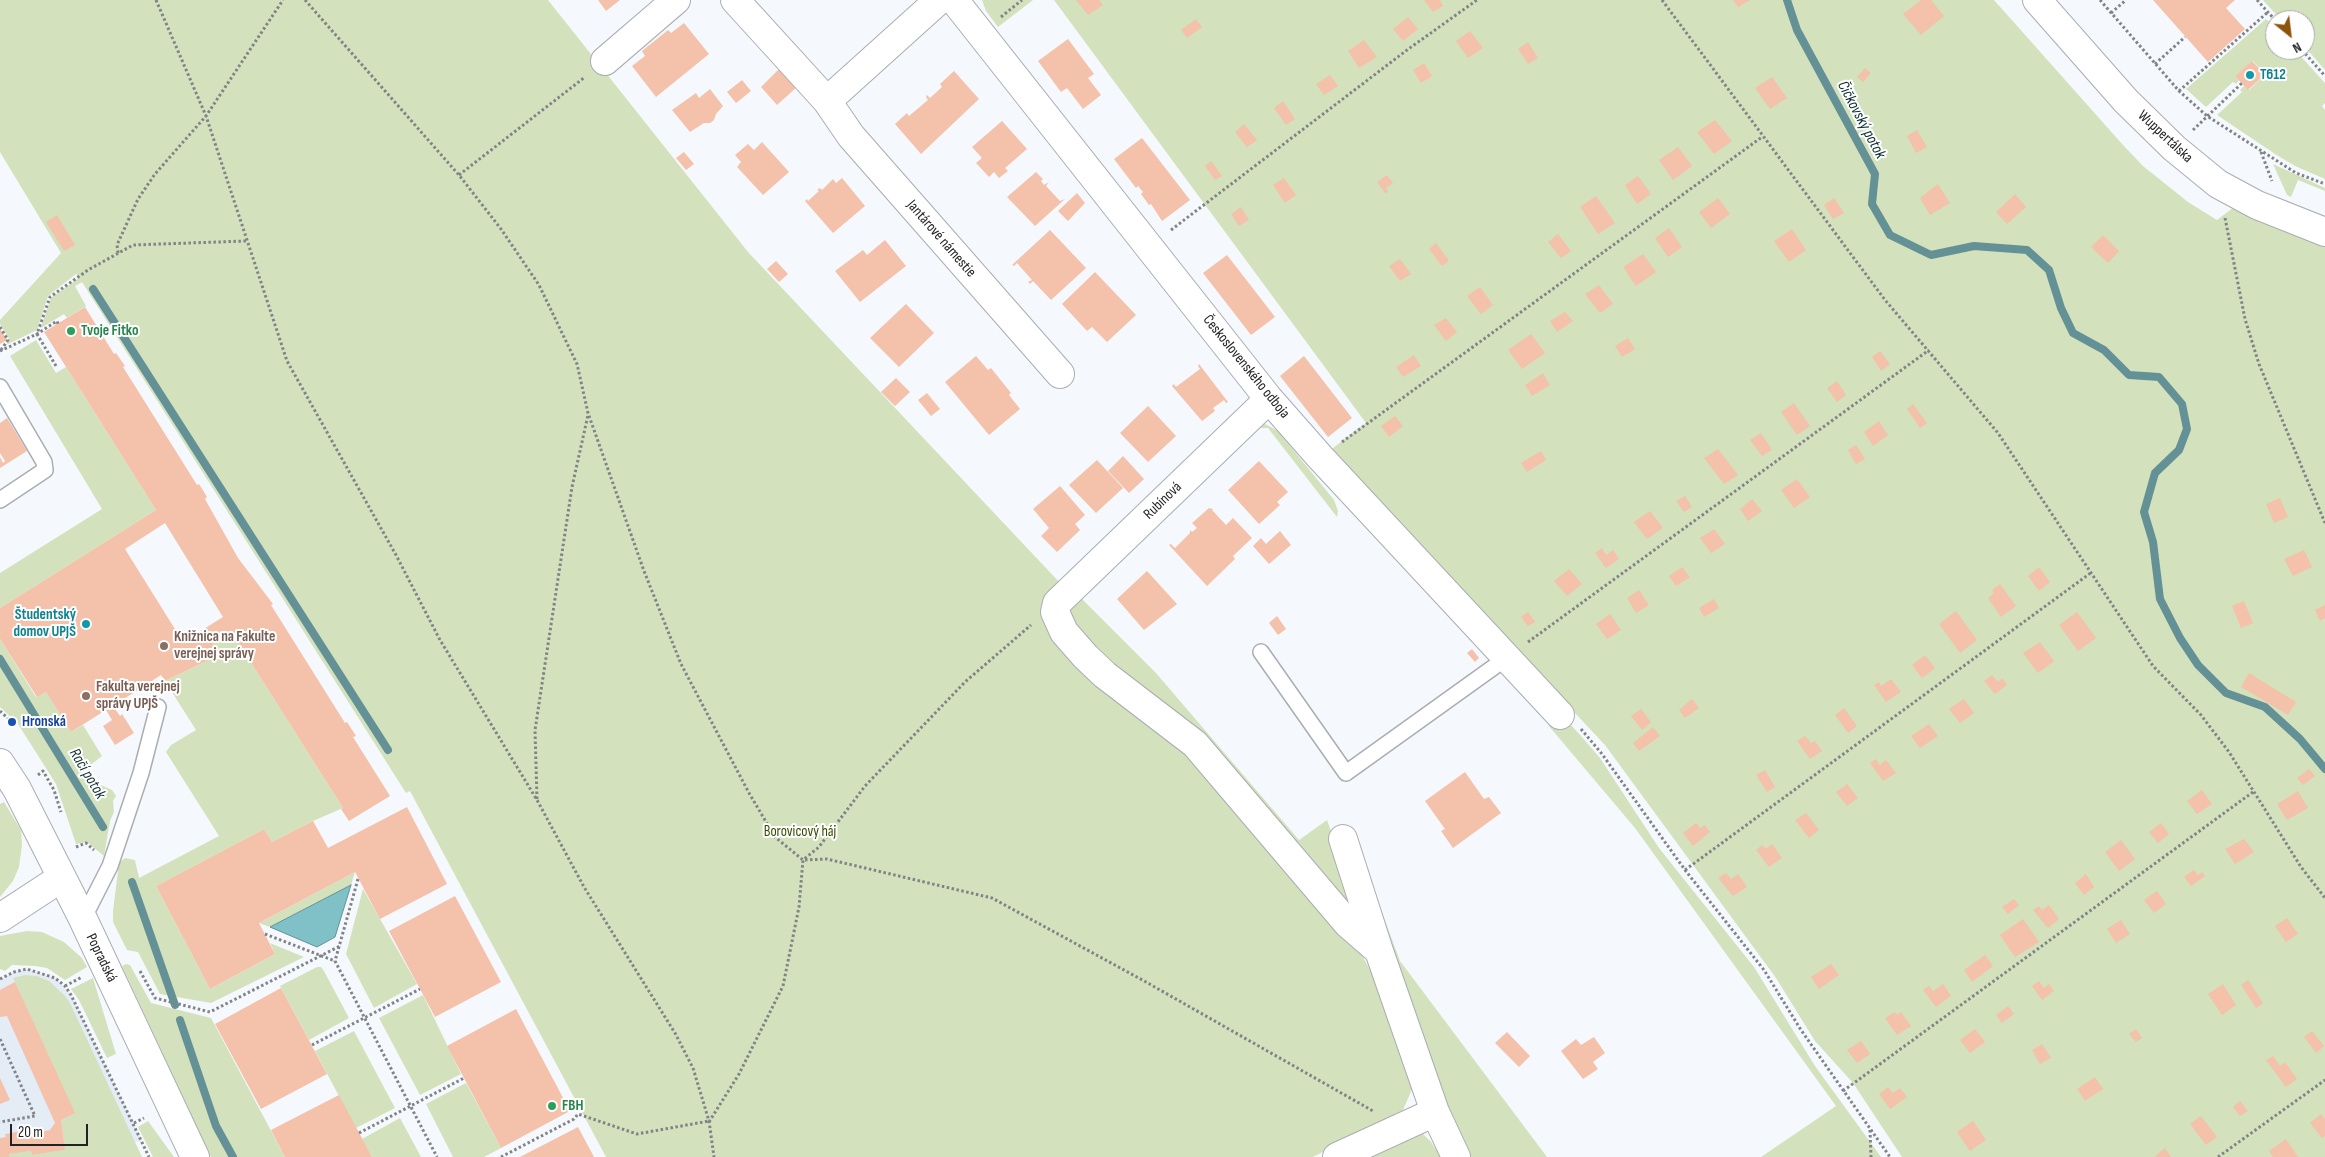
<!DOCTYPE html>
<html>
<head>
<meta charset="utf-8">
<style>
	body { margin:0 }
	#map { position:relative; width:2325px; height:1157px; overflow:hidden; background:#f5f8fc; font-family:"Sofia Sans Condensed",sans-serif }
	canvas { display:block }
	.north { position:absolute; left:2265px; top:10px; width:50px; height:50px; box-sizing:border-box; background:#fff; border:1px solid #a6a7a7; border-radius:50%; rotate:151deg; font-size:14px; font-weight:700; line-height:20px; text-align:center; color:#212223 }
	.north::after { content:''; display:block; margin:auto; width:18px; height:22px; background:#8c530a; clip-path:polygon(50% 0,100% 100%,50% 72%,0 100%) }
	.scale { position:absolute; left:10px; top:1124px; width:78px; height:22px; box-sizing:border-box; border:2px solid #212223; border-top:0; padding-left:6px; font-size:15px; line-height:18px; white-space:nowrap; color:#212223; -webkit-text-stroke:4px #fff; paint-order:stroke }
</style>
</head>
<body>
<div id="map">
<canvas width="2325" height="1157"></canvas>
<div class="north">N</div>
<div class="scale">20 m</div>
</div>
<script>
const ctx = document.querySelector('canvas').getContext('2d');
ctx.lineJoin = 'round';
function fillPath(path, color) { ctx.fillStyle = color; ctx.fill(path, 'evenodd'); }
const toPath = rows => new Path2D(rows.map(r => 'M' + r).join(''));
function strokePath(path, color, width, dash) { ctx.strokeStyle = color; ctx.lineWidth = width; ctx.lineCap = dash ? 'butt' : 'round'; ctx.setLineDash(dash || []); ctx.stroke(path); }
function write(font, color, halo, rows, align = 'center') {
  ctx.font = font + ' "Sofia Sans Condensed",sans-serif'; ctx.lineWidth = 4; ctx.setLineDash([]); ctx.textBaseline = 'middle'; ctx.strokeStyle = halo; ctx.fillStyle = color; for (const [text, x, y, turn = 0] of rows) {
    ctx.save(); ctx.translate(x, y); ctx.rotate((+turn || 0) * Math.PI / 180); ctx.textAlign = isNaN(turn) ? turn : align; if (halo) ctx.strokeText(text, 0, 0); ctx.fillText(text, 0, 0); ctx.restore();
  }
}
fillPath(toPath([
	[27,969,55,978,71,995,142,1141,47,1157,0,1157,0,979,14,972]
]), '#e4ecf6');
fillPath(toPath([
	[0,0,548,0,748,252,1062,585,1049,602,1183,744,1362,955,1371,972,1392,1025,1413,1087,1403,1110,1313,1157,606,1157,410,791,406,793,82,282,75,286,86,306,67,318,64,314,41,328,51,298,79,278,76,274,48,296,37,330,6,345,10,340,0,324,0,320,61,253,0,152],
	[982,0,1033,0,998,27,986,11],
	[1054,0,1994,0,2123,145,2143,166,2188,202,2217,220,2234,207,2325,247,2325,1157,1902,1157,1853,1083,1815,1041,1776,978,1605,745,1329,451,1366,423],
	[2263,0,2325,0,2325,70,2305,47,2305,20,2281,20],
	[2266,19,2275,27,2275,50,2295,50,2325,83,2325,103,2322,106,2325,110,2325,179,2295,166,2275,154,2217,115,2242,92,2240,90,2244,86,2249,90,2265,74,2253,61,2235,76,2239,80,2236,84,2233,82,2206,107,2186,89],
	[2273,164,2325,188,2325,191,2298,180,2291,197,2287,195],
	[36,340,56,373,66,367,156,510,0,608,0,573,102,509,10,356],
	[1265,424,1278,431,1334,500,1338,511,1337,517,1268,428,1255,428],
	[1080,597,1156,673,1299,840,1327,820,1362,920,1102,663,1064,611],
	[231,631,343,808,313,821,272,842,264,829,156,886,210,989,275,954,270,943,304,957,211,1003,160,994,138,952,127,950,113,922,113,911,119,863,125,858,135,860,139,878,219,836,166,752,171,745,196,730,165,681,219,655,212,643],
	[0,639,36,697,46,692,71,732,83,725,102,756,88,767,96,783,112,790,116,796,113,801,114,812,110,821,104,856,87,842,76,844,56,784,18,724,0,707],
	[1566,724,1572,726,1581,736,1600,758,1659,848,1754,967,1815,1066,1881,1157,1761,1157,1836,1106,1635,828,1548,725,1558,729],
	[4,802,21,830,22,845,19,867,13,881,0,897,0,804],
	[1352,832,1400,961,1547,1157,1467,1157,1459,1142],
	[355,872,351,885,270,927,259,923],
	[363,889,417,984,374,1008,346,954],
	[27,931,42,932,64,942,82,958,87,967,65,980,47,968,35,966,12,965,5,971,0,969,0,936],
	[126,964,130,965,151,1003,211,1018,285,1157,211,1157,122,966],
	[317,967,321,967,324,971,349,1018,309,1040,280,986],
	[25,975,37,976,49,981,65,996,70,1003,142,1157,9,1157,9,1154,31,1151,32,1155,65,1150,61,1120,74,1113,13,978],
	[93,978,116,1054,107,1058,79,1000,71,989],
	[423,995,461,1074,420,1095,379,1018],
	[354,1031,395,1108,356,1128,315,1051],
	[466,1083,501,1148,484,1157,453,1157,426,1104],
	[400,1118,421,1157,372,1157,362,1139],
	[148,1121,174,1157,153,1157,138,1127],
	[1423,1134,1431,1142,1441,1157,1363,1157,1406,1137]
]), '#d3e2bd');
const water = toPath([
	[351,885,335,937,317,947,270,927,351,885]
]);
fillPath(water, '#80c1c8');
strokePath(water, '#649196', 1);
strokePath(toPath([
	[1787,0,1797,30,1875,174,1872,204,1890,235,1931,255,1974,246,2027,250,2049,270,2061,308,2073,333,2104,350,2129,375,2159,377,2182,404,2187,429,2179,450,2155,473,2144,512,2153,542,2160,599,2180,638,2198,665,2226,693,2265,707,2300,739,2325,769],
	[93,289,388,750],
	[0,659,103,827],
	[132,882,175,1005],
	[180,1020,216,1126,233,1157]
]), '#649196', 8);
fillPath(toPath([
	[598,0,620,0,606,11],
	[1076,0,1099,0,1103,5,1088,15],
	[1424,0,1440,0,1443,6,1433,12],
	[1733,0,1750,0,1738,7],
	[1921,0,1931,0,1944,16,1921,35,1903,14],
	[2153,0,2235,0,2226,8,2245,29,2208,62],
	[1408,17,1418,29,1403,41,1393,29],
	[1196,19,1202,27,1187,38,1181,30],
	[684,23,709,54,656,97,632,66,645,56,642,51,668,30,671,33],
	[1470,31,1483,48,1468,58,1456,41],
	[1068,39,1094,74,1088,78,1101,95,1083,109,1067,88,1061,92,1038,61],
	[1364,40,1377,57,1359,68,1348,51],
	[1528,42,1538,58,1528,64,1518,49],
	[2252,61,2265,74,2248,90,2235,76],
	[1424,63,1432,76,1421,83,1413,70],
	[780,68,797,87,777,105,761,87],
	[1865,68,1871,73,1863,82,1857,77],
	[954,71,979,99,921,154,895,124,907,113,909,116,928,100,926,97,927,95,930,98,942,87,940,84],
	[1330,75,1338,86,1324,95,1316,84],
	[1772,77,1787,98,1770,109,1755,88],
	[742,80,751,91,736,103,727,92],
	[710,89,723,106,716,114,714,120,710,123,704,123,690,132,672,110,696,93,699,98],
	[1283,101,1295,119,1286,125,1274,108],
	[1715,120,1732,141,1714,154,1697,132],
	[1002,121,1027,149,1005,168,1008,171,999,178,994,172,989,177,976,163,982,158,972,147],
	[1244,124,1257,140,1247,147,1235,132],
	[1917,130,1927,147,1916,153,1907,136],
	[1142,138,1190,200,1162,221,1151,204,1149,205,1141,194,1143,192,1138,186,1136,188,1114,159],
	[762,142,789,172,763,195,737,167,741,162,735,155,748,144,754,150],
	[1678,147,1692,166,1673,180,1659,160],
	[684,152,694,164,686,170,676,158],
	[1211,161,1222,176,1215,180,1205,166],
	[1036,172,1043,179,1041,181,1044,185,1049,182,1046,186,1060,201,1065,199,1035,226,1007,197],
	[1387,175,1393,183,1386,188,1388,192,1386,194,1377,182],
	[1638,176,1651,194,1637,204,1625,185],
	[842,178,865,206,833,233,805,201,807,199,808,201,819,191,817,190,820,188,822,190,833,179,836,183],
	[1284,178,1296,195,1285,203,1273,185],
	[1938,184,1950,203,1930,215,1920,198],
	[1077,193,1085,203,1068,221,1058,211],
	[2015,194,2026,207,2007,224,1996,212],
	[1596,196,1615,223,1598,234,1580,207],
	[1718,198,1730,214,1711,228,1699,212],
	[1834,198,1844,213,1833,219,1824,205],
	[1241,207,1249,220,1239,226,1231,214],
	[57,215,75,245,64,251,46,222],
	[1669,228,1682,247,1668,257,1655,238],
	[1792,229,1806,250,1789,262,1774,241],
	[1050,230,1086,268,1051,300,1033,281,1030,284,1028,282,1032,280,1017,263,1014,266,1012,265],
	[1558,234,1571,251,1561,258,1548,242],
	[2103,235,2119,251,2108,263,2091,247],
	[885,240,906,266,860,302,835,271,863,250,867,255],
	[1436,243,1449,261,1442,266,1429,249],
	[1643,254,1656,272,1636,286,1623,267],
	[1227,255,1275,317,1251,335,1203,273],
	[1400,259,1411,274,1400,281,1389,266],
	[776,261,788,274,779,282,767,269],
	[1095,272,1136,315,1107,342,1092,327,1087,331,1062,304],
	[1599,285,1613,304,1600,313,1585,294],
	[1480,287,1493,305,1481,314,1467,296],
	[906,304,934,333,899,367,870,338],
	[85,307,114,354,116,353,125,366,123,367,197,485,199,484,207,497,205,499,238,558,273,604,271,605,345,723,347,722,356,736,353,737,390,796,349,821,341,809,343,808,231,631,212,643,219,655,165,681,161,675,113,706,120,716,122,714,134,733,115,745,103,726,112,720,106,710,71,732,46,692,37,697,0,639,0,608,156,510,44,332],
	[165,523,223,617,183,642,125,549],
	[1565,312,1573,321,1557,332,1550,321],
	[1446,318,1457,332,1446,341,1434,325],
	[0,329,7,340,0,344],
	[1531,334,1545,353,1522,369,1508,350],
	[1628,338,1635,349,1622,357,1615,346],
	[1880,351,1890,364,1881,371,1872,357],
	[1414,355,1421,366,1403,377,1396,367],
	[976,356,988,370,991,368,1011,393,1009,395,1020,409,989,435,945,382],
	[1304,356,1352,418,1328,437,1280,376],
	[1199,364,1228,402,1226,403,1224,400,1213,408,1215,411,1202,421,1172,386,1174,384,1176,387,1200,369,1198,366],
	[1543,373,1550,385,1532,396,1525,385],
	[896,378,910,392,895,406,881,392],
	[1837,381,1846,395,1837,402,1827,388],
	[927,393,940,409,931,416,918,400],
	[1794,403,1810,426,1797,435,1781,412],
	[1913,404,1927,423,1920,428,1907,409],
	[1148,406,1176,436,1148,462,1120,433],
	[1395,416,1403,426,1389,437,1381,426],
	[7,418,27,451,0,468,0,457,3,463,5,461,0,453,0,423],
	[1879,421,1888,435,1873,446,1864,432],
	[1761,433,1772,450,1762,456,1750,440],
	[1856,445,1865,459,1856,464,1848,450],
	[1718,449,1738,475,1724,484,1704,458],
	[1541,451,1546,460,1527,472,1521,463],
	[1123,456,1144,479,1129,493,1108,471],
	[1097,460,1123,488,1096,513,1069,485],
	[1259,461,1288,492,1277,502,1280,505,1259,524,1228,490],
	[1797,479,1810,497,1794,508,1781,490],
	[1060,486,1085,515,1075,524,1080,530,1057,552,1041,536,1049,528,1033,509],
	[1685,496,1692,507,1684,512,1676,501],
	[2280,498,2288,517,2274,523,2266,504],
	[1752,499,1762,511,1748,521,1740,509],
	[1209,508,1213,509,1212,510,1226,525,1233,518,1252,538,1233,556,1235,559,1207,586,1169,545,1171,544,1175,548,1190,533,1190,530,1192,532,1197,528,1192,523],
	[1650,511,1663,528,1647,539,1634,522],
	[1714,529,1725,544,1711,553,1700,538],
	[1280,531,1291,545,1269,564,1253,546,1261,538,1266,544],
	[1602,548,1606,555,1613,550,1619,559,1606,568,1595,553],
	[2304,550,2312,567,2293,576,2284,559],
	[1682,567,1690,577,1676,586,1669,576],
	[2039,567,2050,582,2039,591,2028,576],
	[1569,569,1582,584,1567,596,1554,581],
	[1147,571,1177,604,1144,630,1117,599],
	[2000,584,2016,606,2001,617,1988,598,1994,593,1992,590],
	[1639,590,1649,605,1636,613,1627,598],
	[1714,599,1719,608,1704,617,1699,608],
	[2244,601,2253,623,2241,628,2232,606],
	[2325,605,2325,618,2320,621,2315,610],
	[1956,611,1977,640,1960,653,1939,624],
	[1528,612,1535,622,1528,626,1521,617],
	[2077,612,2096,638,2078,651,2059,625],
	[1610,614,1621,630,1607,639,1596,624],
	[1277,616,1286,629,1278,635,1269,623],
	[2040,642,2054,661,2038,673,2023,653],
	[1472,649,1479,658,1475,662,1467,653],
	[1925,655,1935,668,1922,678,1912,665],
	[2249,673,2296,702,2288,715,2241,687],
	[1992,675,1998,682,2002,678,2007,685,1995,694,1984,681],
	[1891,679,1901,692,1886,702,1874,685,1879,682,1881,686],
	[1692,699,1699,708,1685,718,1679,710],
	[1964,699,1974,713,1960,723,1949,709],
	[1844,708,1857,726,1848,733,1835,715],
	[1641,709,1651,722,1642,730,1631,716],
	[1929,724,1938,736,1920,748,1911,736],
	[1653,727,1660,736,1639,751,1633,743],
	[1805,736,1811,743,1815,741,1822,751,1810,759,1797,741],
	[1876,759,1880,765,1886,760,1896,773,1883,781,1870,763],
	[2309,769,2315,776,2303,785,2297,778],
	[1765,770,1775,787,1767,792,1756,775],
	[1465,772,1484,799,1489,797,1501,813,1453,848,1441,831,1445,829,1425,801],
	[1847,784,1858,798,1847,806,1836,792],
	[2202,790,2212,804,2197,814,2187,801],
	[2298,791,2308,808,2287,820,2277,804],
	[407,807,447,884,380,919,355,872,259,923,275,954,210,989,156,886,264,829,272,842,313,821,328,848],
	[1806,813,1819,830,1809,838,1795,820],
	[1696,823,1700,828,1705,825,1710,832,1693,846,1683,833],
	[2161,823,2169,834,2158,843,2149,832],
	[2244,839,2254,852,2235,864,2225,849],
	[2121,840,2135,859,2119,871,2105,852],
	[1772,844,1782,858,1769,867,1756,850,1762,845,1766,849],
	[2194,870,2198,875,2202,872,2205,876,2191,886,2184,877],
	[1726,873,1731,879,1738,874,1747,887,1733,896,1718,878],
	[2086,874,2094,887,2084,895,2075,883],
	[2157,891,2166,904,2154,913,2144,900],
	[455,896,501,982,435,1017,389,931],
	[2014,899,2019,905,2008,914,2002,907],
	[2049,905,2059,919,2048,928,2033,910,2039,906,2042,910],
	[2287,918,2298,934,2286,942,2275,926],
	[2023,919,2039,942,2015,957,2000,935],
	[2121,920,2130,934,2116,943,2107,929],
	[1985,955,1993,966,1972,982,1964,970],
	[1831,964,1839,975,1819,989,1811,977],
	[2248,980,2263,1003,2256,1008,2241,985],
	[2039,981,2044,988,2049,984,2054,991,2042,1000,2032,986],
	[15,982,75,1113,61,1120,65,1150,32,1155,31,1151,9,1154,9,1157,0,1157,0,1138,6,1137,5,1134,28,1130,29,1134,50,1130,55,1123,7,1016,0,1017,0,990],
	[1943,984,1951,996,1936,1007,1923,990,1929,986,1933,991],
	[2223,984,2236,1005,2222,1015,2208,994],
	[281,988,327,1074,261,1109,215,1024],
	[2008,1006,2014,1014,2002,1023,1996,1015],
	[516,1009,570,1111,501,1148,447,1046],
	[1895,1012,1897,1015,1901,1012,1911,1026,1897,1035,1885,1018],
	[1975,1029,1985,1042,1970,1053,1960,1040],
	[2136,1029,2142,1038,2136,1042,2129,1034],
	[2312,1031,2324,1046,2316,1053,2304,1037],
	[1507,1032,1530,1056,1519,1067,1495,1043],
	[1594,1037,1605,1053,1593,1062,1598,1069,1583,1079,1561,1051,1576,1039,1581,1045],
	[1861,1041,1870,1054,1857,1063,1847,1050],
	[2042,1044,2051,1058,2040,1064,2032,1050],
	[2273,1056,2280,1066,2285,1062,2297,1079,2286,1087,2266,1060],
	[2095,1077,2103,1089,2085,1101,2077,1089],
	[0,1078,10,1100,0,1104],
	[1888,1087,1893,1093,1900,1088,1907,1097,1890,1109,1879,1094],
	[339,1095,372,1157,285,1157,271,1130],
	[2240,1101,2248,1111,2240,1116,2233,1107],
	[2321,1114,2325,1119,2325,1136,2322,1138,2310,1123],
	[2201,1116,2217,1137,2206,1145,2190,1124],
	[1973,1121,1986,1140,1970,1151,1957,1132],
	[578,1127,594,1157,520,1157],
	[2286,1139,2298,1157,2273,1157,2269,1151],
	[2165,1148,2171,1157,2156,1157,2155,1156]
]), '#f4c1aa');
const service = toPath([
	[0,387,44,462,45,470,0,500],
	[1261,652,1346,773,1505,659],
	[83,919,110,866,141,773,158,707]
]);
const minor = toPath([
	[735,0,827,101],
	[939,0,827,101,851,136,1060,374],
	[954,0,1269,399,1320,457,1560,715],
	[2037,0,2126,101,2174,148,2218,184,2257,205,2325,232],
	[605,61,676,0],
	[1269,399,1057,603,1055,612,1064,632,1085,656,1105,675,1195,744,1348,924,1379,951,1435,1112,1456,1157],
	[1343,839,1379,951],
	[0,918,61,878],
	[1337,1157,1435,1112]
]);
const tertiary = toPath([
	[0,763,17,789,83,919,195,1157]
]);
strokePath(service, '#aaadb1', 18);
strokePath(minor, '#aaadb1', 30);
strokePath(tertiary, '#aaadb1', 30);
strokePath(toPath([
	[156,0,206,116,287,361,396,555,440,640,537,800,584,887,675,1033,693,1068,709,1121,714,1157],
	[305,0,459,175,501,229,539,285,577,364,588,413,644,571,681,664,749,793,775,837,803,860,827,859,992,898,1146,982,1373,1111],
	[1662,0,1885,300,1998,433,2153,666,2201,715,2229,752,2301,867,2325,898],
	[2100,0,2179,91,2207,116,2296,173,2325,184],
	[2257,0,2275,20],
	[2111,13,2126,0],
	[1001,17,1022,0],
	[2302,50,2325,76],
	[2155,64,2185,37],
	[2179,91,2268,12],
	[2193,130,2242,83],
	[2261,152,2272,181],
	[459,175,585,77],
	[2225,218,2245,319,2259,364,2325,523],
	[1171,230,1407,50,1477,0],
	[118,253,117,245,138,199,155,174,206,116,283,0],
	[0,327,8,340,1,350],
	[0,351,37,334,57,321,58,324],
	[56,366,37,334,50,297,88,270,133,245,246,241],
	[1342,442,1762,137],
	[1528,642,1929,350],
	[0,711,12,722],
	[1581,729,1602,754,1685,870,1764,970,1801,1030,1890,1157],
	[38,775,43,771,54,790,61,812],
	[537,799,535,730,572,487,588,415],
	[76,847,86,843,94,850],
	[1685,870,2092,572],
	[358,879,335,961,437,1157],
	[265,934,335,961],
	[140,971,155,998,210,1012,340,946],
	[0,979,14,972,27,969,55,978,65,986,71,995,149,1157],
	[65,986,82,977],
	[0,1039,35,1116,0,1122],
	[312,1045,420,989],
	[1843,1091,2253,792],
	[709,1122,739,1074,783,986,799,907,803,860,819,847,865,786,965,682,1031,625],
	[134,1123,144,1118],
	[1870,1130,1871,1157],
	[359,1133,464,1078],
	[501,1157,574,1119,578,1114,637,1134,709,1121],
	[2218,1157,2325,1080]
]), '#818386', 3, [2.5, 2.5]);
strokePath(service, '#fff', 15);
strokePath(minor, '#fff', 28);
strokePath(tertiary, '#fff', 28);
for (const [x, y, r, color] of [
	[2250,75,5,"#0f9aa8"],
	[71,331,5,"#2e9e5b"],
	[86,624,5,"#0f9aa8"],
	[164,646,5,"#8d6e63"],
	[86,696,5,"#8d6e63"],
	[12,722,5,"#1a4fb4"],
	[552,1106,5,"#2e9e5b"]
]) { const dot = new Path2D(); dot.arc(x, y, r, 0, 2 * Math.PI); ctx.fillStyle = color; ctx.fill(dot); strokePath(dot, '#fff', 2); }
write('bold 15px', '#0d838f', '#fff', [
	["T612",2260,75],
	["Študentský",76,615,"right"],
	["domov UPJŠ",76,632,"right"]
], 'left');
write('15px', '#212223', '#fff', [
	["Wuppertálska",2165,137,43],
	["Jantárové námestie",941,239,49],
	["Československého odboja",1246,367,51],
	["Rubínová",1163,501,-44],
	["Popradská",101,958,64]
]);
write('bold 15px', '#27864d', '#fff', [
	["Tvoje Fitko",81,331],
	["FBH",562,1106]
], 'left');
write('bold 15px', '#785e54', '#fff', [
	["Knižnica na Fakulte",174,637],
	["verejnej správy",174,654],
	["Fakulta verejnej",96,687],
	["správy UPJŠ",96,704]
], 'left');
write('bold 15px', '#164399', '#fff', [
	["Hronská",22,722]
], 'left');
write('15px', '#364a00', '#fff', [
	["Borovicový háj",800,832]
]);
write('italic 16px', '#0d2f32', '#fff', [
	["Čičkovský potok",1861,120,62],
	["Račí potok",87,774,59]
]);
</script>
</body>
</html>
